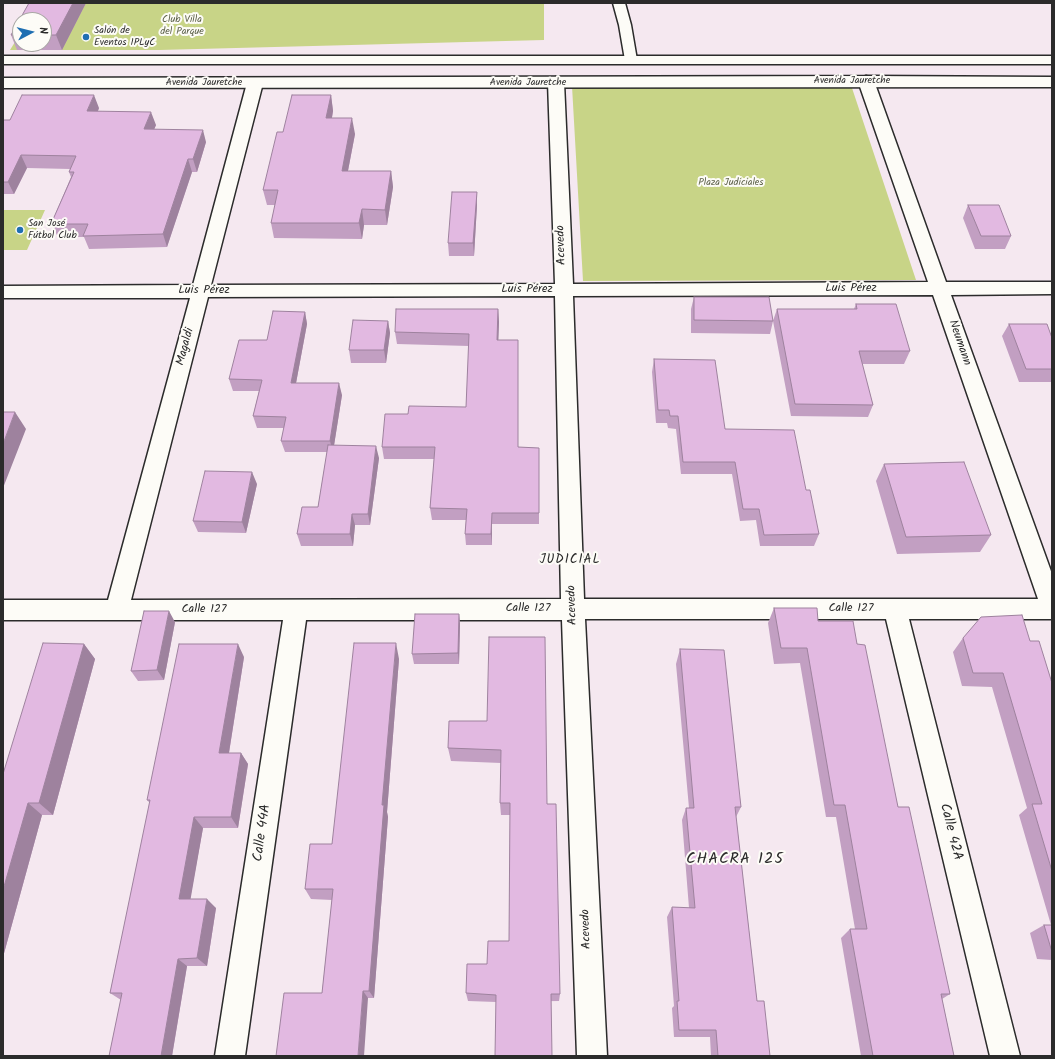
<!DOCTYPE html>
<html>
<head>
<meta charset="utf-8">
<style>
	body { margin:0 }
	#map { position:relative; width:1055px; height:1059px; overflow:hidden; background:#f5e8f0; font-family:Kalam,sans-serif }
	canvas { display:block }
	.frame { position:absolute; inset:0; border:4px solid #2b2b2b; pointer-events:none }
	.north { position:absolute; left:12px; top:12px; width:40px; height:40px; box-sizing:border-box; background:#fdfcf7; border:1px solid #a9a8a5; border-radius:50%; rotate:83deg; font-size:11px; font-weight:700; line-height:16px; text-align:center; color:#2b2b2b }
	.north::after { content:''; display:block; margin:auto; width:14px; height:18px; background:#1f6fb2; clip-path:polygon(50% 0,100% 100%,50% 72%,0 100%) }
</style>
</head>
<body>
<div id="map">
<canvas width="1055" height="1059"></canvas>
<div class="frame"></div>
<div class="north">N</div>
</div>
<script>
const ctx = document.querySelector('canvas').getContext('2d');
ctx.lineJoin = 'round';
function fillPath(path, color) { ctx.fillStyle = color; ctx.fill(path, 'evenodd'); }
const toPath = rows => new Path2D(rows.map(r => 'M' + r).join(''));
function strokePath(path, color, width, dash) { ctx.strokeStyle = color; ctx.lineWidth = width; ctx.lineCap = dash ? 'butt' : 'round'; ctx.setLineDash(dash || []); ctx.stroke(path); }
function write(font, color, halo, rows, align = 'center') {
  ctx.font = font + ' Kalam,sans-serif'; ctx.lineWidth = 4; ctx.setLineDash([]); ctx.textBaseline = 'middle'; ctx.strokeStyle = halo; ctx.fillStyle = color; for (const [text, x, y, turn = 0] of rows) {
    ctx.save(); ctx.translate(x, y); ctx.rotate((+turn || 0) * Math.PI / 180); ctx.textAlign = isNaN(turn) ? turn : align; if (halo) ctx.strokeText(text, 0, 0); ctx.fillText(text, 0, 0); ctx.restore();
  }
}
fillPath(toPath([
	[38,3,544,3,544,40,159,50,10,50,20,34,20,44,44,44,44,20],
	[851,85,916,280,583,281,572,86],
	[3,210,45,210,27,250,3,250]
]), '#c8d487');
const service = toPath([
	[613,3,625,3,631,25,637,60,636,63,626,63,625,60,619,25,613,3]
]);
const minor = toPath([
	[866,76,871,78,874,81,946,282,1052,282,1052,294,951,295,1052,574,1052,619,909,619,1020,1056,990,1056,886,619,585,619,607,1056,577,1056,562,620,306,620,245,1056,215,1056,283,620,3,620,3,600,108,600,190,298,3,298,3,286,193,285,247,83,250,80,255,78,260,80,263,83,211,285,555,284,548,82,551,79,556,77,561,79,564,82,573,284,928,282,858,81,861,78,866,76],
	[933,295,1038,599,584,599,573,296,933,295],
	[555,296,561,599,131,600,208,297,555,296]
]);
const primary = toPath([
	[3,56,1052,56,1052,64,3,64,3,56],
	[866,76,1052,77,1052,87,3,88,3,78,866,76]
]);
strokePath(service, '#2b2b2b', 3);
strokePath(minor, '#2b2b2b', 3);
strokePath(primary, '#2b2b2b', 3);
fillPath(service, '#fdfcf7');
fillPath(minor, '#fdfcf7');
fillPath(primary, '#fdfcf7');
fillPath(toPath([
	[29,3,86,3,62,50,17,50,11,35],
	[20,20,44,20,44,44,20,44],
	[331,95,333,111,332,118,355,134,348,171,391,171,393,187,387,225,364,225,362,239,274,238,271,223,275,205,267,205,263,190,283,132],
	[99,108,98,111,156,125,154,129,206,142,197,172,192,172,167,247,89,249,84,237,58,237,51,224,71,177,69,172,70,169,27,168,14,194,3,194,3,120,10,120],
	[477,192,477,205,474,256,449,256,448,243],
	[968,205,1011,236,1005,249,975,249,963,218],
	[694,297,773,321,770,334,691,333,691,309],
	[856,304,910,351,904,364,862,364,873,405,868,417,791,416,773,321,777,309,854,309],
	[498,309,499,322,498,340,518,447,539,448,539,524,492,524,492,545,466,545,465,534,466,520,432,520,430,508,434,459,384,459,382,447,408,414,466,407,469,346,397,344,395,332],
	[305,312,307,324,296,383,342,395,334,445,379,458,370,525,355,525,353,546,301,546,297,534,318,507,327,452,285,452,281,441,284,428,257,428,253,416,259,391,233,391,229,379,267,340],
	[388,321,390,333,386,363,351,363,349,350],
	[1009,324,1052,338,1052,382,1019,382,1002,336],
	[654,359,725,429,806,490,819,534,814,546,760,546,756,520,740,521,732,474,681,474,676,429,668,428,667,423,656,423,652,372],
	[884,464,991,535,980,552,897,554,876,481],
	[257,484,246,533,198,532,193,521],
	[774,608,818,621,857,644,898,807,950,994,942,999,954,1056,861,1056,841,938,850,929,855,929,836,817,826,817,800,663,774,664,768,623],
	[459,614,460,624,459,664,414,664,412,654],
	[175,622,164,680,138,681,131,671],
	[963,638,1030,641,1052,683,1052,960,1037,959,1030,933,1044,925,1051,925,1019,815,1027,808,992,687,962,686,953,652],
	[84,644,95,659,53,815,42,815,3,957,3,774],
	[680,649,741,807,736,817,757,1001,770,1056,711,1056,710,1037,674,1037,672,1008,674,1006,667,917,672,907,689,908,682,820,686,808,689,808,676,664],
	[244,657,229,753,241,753,248,764,238,828,203,828,190,899,216,908,207,966,187,966,172,1056,109,1056,121,1000,110,993,150,803,147,800],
	[399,659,387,812,388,817,374,998,368,998,322,993,332,900,311,899,305,889,332,844],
	[487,721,547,804,560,994,559,1001,496,1002,468,1001,466,993,487,964,509,941,510,815,501,815,500,803,501,763,451,761,448,748]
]), '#c29fc2');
fillPath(toPath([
	[73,3,86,3,62,50,56,35],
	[94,95,99,108,92,124,87,111],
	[331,95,333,111,329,134,326,118],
	[151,112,156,125,149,142,144,129],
	[352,118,355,134,345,186,342,171],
	[203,130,206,142,197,172,193,159],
	[21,155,27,168,14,194,8,182],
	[188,159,192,172,167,247,163,234],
	[391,171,393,187,387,225,385,210],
	[477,192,477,205,474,256,473,243],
	[362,209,364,225,362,239,359,223],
	[498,309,499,322,498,352,497,340],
	[305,312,307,324,294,394,291,383],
	[388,321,390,333,386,363,384,350],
	[339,383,342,395,333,452,330,441],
	[15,412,26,429,3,488,3,444],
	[376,446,379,458,370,525,368,514],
	[252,472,257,484,246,533,242,522],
	[492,513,492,545,491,534],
	[352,514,355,525,353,546,350,534],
	[169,611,175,622,164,680,157,670],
	[459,614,460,624,459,664,458,653],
	[396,643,399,659,387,812,388,817,374,998,369,991,382,805],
	[84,644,95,659,53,815,39,803],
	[238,644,244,657,227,765,219,753],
	[241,753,248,764,238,828,231,817],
	[28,803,42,815,3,957,3,890],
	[194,817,203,828,189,908,179,899],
	[207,899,216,908,207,966,197,958],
	[178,959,187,966,172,1056,161,1056],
	[363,991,368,998,364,1056,358,1056]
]), '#9e829e');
const building = toPath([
	[29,3,73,3,56,35,44,35,44,20,20,20,20,35,11,35,29,3],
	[22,95,94,95,87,111,151,112,144,129,203,130,193,159,188,159,163,234,83,236,88,224,51,224,74,172,69,172,76,156,21,155,8,182,3,182,3,120,10,120,22,95],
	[292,95,331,95,326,118,352,118,342,171,391,171,385,210,362,209,359,223,271,223,278,190,263,190,277,132,283,132,292,95],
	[452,192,477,192,473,243,448,243,452,192],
	[968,205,999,205,1011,236,981,236,968,205],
	[694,297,769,297,773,321,694,320,694,297],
	[856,304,896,304,910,351,859,351,873,405,795,404,777,309,857,309,856,304],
	[396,309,498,309,497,340,518,340,518,447,539,448,539,513,492,513,491,534,465,534,467,509,430,508,435,447,382,447,385,414,408,414,409,406,466,407,469,334,395,332,396,309],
	[273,311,305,312,291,383,339,383,330,441,281,441,286,417,253,416,262,380,229,379,239,340,267,340,273,311],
	[353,320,388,321,384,350,349,350,353,320],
	[1009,324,1047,324,1052,338,1052,369,1026,369,1009,324],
	[654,359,715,360,725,429,794,430,806,490,810,490,819,534,764,535,759,509,743,509,735,462,683,462,678,416,670,416,669,410,658,410,654,359],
	[3,412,15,412,3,444,3,412],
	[328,445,376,446,368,514,352,514,350,534,297,534,302,507,318,507,328,445],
	[964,462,991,535,906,537,884,464,964,462],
	[205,471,252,472,242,522,193,521,205,471],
	[774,608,817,608,818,621,853,621,857,644,865,645,898,807,909,807,950,994,941,994,954,1056,873,1056,850,929,867,929,845,805,834,805,807,648,781,648,774,608],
	[144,611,169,611,157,670,131,671,144,611],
	[415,614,459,614,458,653,412,654,415,614],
	[1022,615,1030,641,1039,641,1052,683,1052,871,1032,804,1042,804,1003,673,973,673,963,638,981,617,1022,615],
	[489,637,545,637,547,804,556,804,560,994,551,994,552,1056,495,1056,496,995,466,993,467,964,487,964,488,941,509,941,510,803,500,803,501,750,448,748,449,721,487,721,489,637],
	[43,643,84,644,39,803,28,803,3,890,3,774,43,643],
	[354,643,396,643,382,805,384,805,369,991,363,991,358,1056,276,1056,284,993,322,993,333,889,305,889,310,844,332,844,354,643],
	[179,644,238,644,219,753,241,753,231,817,194,817,179,899,207,899,197,958,178,959,161,1056,109,1056,122,993,110,993,150,800,147,800,179,644],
	[680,649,724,650,741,807,735,807,757,1001,764,1001,770,1056,718,1056,716,1030,679,1030,677,1001,679,1001,672,907,695,908,686,808,694,808,680,649],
	[1044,925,1052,925,1052,952,1044,925]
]);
fillPath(building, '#e2b9e1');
strokePath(building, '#9e829e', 1);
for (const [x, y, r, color] of [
	[86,37,4,"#1f6fb2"],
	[20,230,4,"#1f6fb2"]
]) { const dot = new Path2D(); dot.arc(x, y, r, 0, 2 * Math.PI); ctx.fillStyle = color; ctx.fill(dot); strokePath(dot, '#fdfcf7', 1.5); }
write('10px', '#5a5e47', '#fdfcf7', [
	["Club Villa",182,20],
	["del Parque",182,32],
	["Plaza Judiciales",731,183]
]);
write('10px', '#2b2b2b', '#fdfcf7', [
	["Salón de",94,31],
	["Eventos IPLyC",94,43],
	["San José",28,224],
	["Fútbol Club",28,236]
], 'left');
write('10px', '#2b2b2b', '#fdfcf7', [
	["Avenida Jauretche",852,81],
	["Avenida Jauretche",204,83],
	["Avenida Jauretche",528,83]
]);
write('12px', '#2b2b2b', '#fdfcf7', [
	["Acevedo",562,245,-92],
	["Luis Pérez",851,289],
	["Luis Pérez",527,290],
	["Luis Pérez",204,291],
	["Neumann",959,343,71],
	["Magaldi",186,347,-75],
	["Acevedo",573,605,-92],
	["Calle 127",528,609],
	["Calle 127",851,609],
	["Calle 127",204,610],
	["Acevedo",587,929,-92]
]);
ctx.letterSpacing = '1px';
write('13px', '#2b2b2b', '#fdfcf7', [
	["JUDICIAL",570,561]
]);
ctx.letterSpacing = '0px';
write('14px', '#2b2b2b', '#fdfcf7', [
	["Calle 42A",950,832,76],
	["Calle 44A",263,833,-82]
]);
ctx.letterSpacing = '1px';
write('16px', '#2b2b2b', '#fdfcf7', [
	["CHACRA 125",735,860]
]);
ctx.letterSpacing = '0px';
</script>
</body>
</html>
